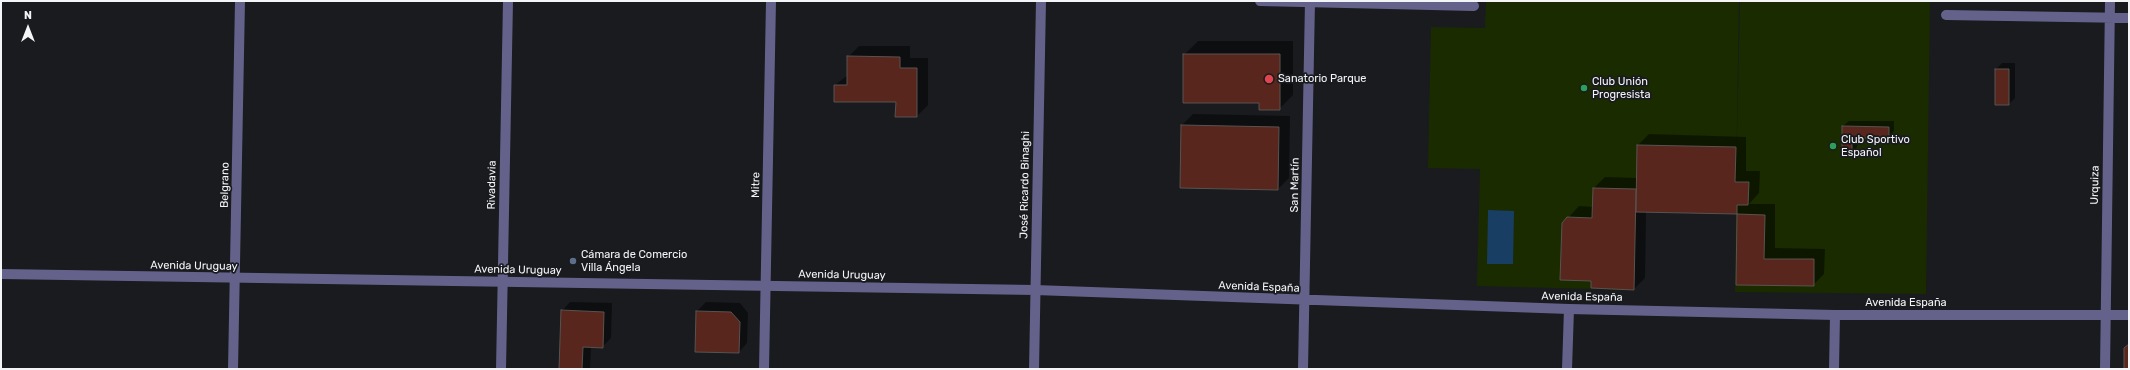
<!DOCTYPE html>
<html>
<head>
<meta charset="utf-8">
<style>
	body { margin:0 }
	#map { position:relative; width:2130px; height:370px; overflow:hidden; background:#191b1f; font-family:Rubik,sans-serif }
	canvas { display:block }
	.frame { position:absolute; inset:0; border:2px solid #f3f5f7; pointer-events:none }
	.north { position:absolute; left:8px; top:8px; width:40px; height:40px; -webkit-text-stroke:3px #191b1f; paint-order:stroke; rotate:0deg; font-size:11px; font-weight:700; line-height:16px; text-align:center; color:#f3f5f7 }
	.north::after { content:''; display:block; margin:auto; width:14px; height:18px; background:#f3f5f7; clip-path:polygon(50% 0,100% 100%,50% 72%,0 100%) }
</style>
</head>
<body>
<div id="map">
<canvas width="2130" height="370"></canvas>
<div class="frame"></div>
<div class="north">N</div>
</div>
<script>
const ctx = document.querySelector('canvas').getContext('2d');
ctx.lineJoin = 'round';
function fillPath(path, color) { ctx.fillStyle = color; ctx.fill(path, 'evenodd'); }
const toPath = rows => new Path2D(rows.map(r => 'M' + r).join(''));
function strokePath(path, color, width, dash) { ctx.strokeStyle = color; ctx.lineWidth = width; ctx.lineCap = dash ? 'butt' : 'round'; ctx.setLineDash(dash || []); ctx.stroke(path); }
function write(font, color, halo, rows, align = 'center') {
  ctx.font = font + ' Rubik,sans-serif'; ctx.lineWidth = 3.5; ctx.setLineDash([]); ctx.textBaseline = 'middle'; ctx.strokeStyle = halo; ctx.fillStyle = color; for (const [text, x, y, turn = 0] of rows) {
    ctx.save(); ctx.translate(x, y); ctx.rotate((+turn || 0) * Math.PI / 180); ctx.textAlign = isNaN(turn) ? turn : align; if (halo) ctx.strokeText(text, 0, 0); ctx.fillText(text, 0, 0); ctx.restore();
  }
}
fillPath(toPath([
	[1486,1,1739,1,1736,182,1740,1,1930,1,1926,294,1735,292,1736,214,1636,212,1634,290,1477,286,1480,169,1428,168,1431,27,1485,28]
]), '#1a2b00');
fillPath(toPath([
	[1488,210,1514,211,1513,264,1487,264]
]), '#193e64');
fillPath(toPath([
	[1198,41,1293,41,1293,95,1279,109,1260,102,1184,55],
	[859,46,910,46,910,58,928,58,928,105,917,116,897,101,835,85,848,75,848,57],
	[2002,63,2015,63,2015,98,2009,104,1996,69],
	[1193,114,1290,116,1289,178,1278,189,1182,125],
	[1849,121,1894,121,1894,131,1888,137,1858,137,1857,147,1852,153,1843,126],
	[1649,134,1746,137,1746,171,1760,171,1759,193,1749,204,1775,204,1775,248,1825,249,1824,274,1813,285,1737,284,1738,213,1646,211,1645,278,1634,289,1592,280,1568,218,1579,206,1594,207,1594,188,1605,177,1637,178,1638,145],
	[570,302,612,303,611,338,602,347,591,347,590,369,560,369,562,311],
	[706,302,740,303,748,313,747,343,739,352,697,311]
]), '#0007');
const building = toPath([
	[1183,54,1280,54,1280,110,1259,110,1259,103,1183,103,1183,54],
	[847,56,900,57,900,68,917,68,917,117,895,117,896,102,834,102,834,85,847,85,847,56],
	[1995,69,2009,69,2009,105,1995,105,1995,69],
	[1181,125,1279,127,1278,190,1180,188,1181,125],
	[1842,126,1889,127,1889,138,1852,138,1852,154,1842,154,1842,126],
	[1637,145,1736,147,1735,182,1749,182,1748,205,1737,205,1737,214,1636,212,1637,145],
	[1593,188,1636,189,1634,290,1591,288,1591,281,1560,280,1562,223,1567,217,1592,218,1593,188],
	[1737,214,1765,215,1764,259,1814,259,1814,286,1736,285,1737,214],
	[561,310,604,312,603,348,583,347,582,369,559,369,561,310],
	[696,311,731,312,740,322,739,353,695,352,696,311],
	[2129,344,2129,369,2124,369,2124,348,2129,344]
]);
fillPath(building, '#59261d');
strokePath(building, '#585351', 1);
strokePath(toPath([
	[1260,1,1474,6],
	[1946,15,2129,18],
	[233,369,240,1],
	[501,369,508,1],
	[764,369,771,1],
	[1567,369,1569,309],
	[1834,369,1835,315],
	[2105,369,2110,1]
]), '#64628a', 10);
strokePath(toPath([
	[1,274,1035,290,1569,309,1835,315,2129,315],
	[1034,369,1041,1],
	[1303,369,1310,1]
]), '#64628a', 10);
for (const [x, y, r, color] of [
	[1269,79,5,"#e0444e"],
	[1584,88,4,"#2e9e5b"],
	[1833,146,4,"#2e9e5b"],
	[573,261,4,"#5c6f8a"]
]) { const dot = new Path2D(); dot.arc(x, y, r, 0, 2 * Math.PI); ctx.fillStyle = color; ctx.fill(dot); strokePath(dot, '#191b1f', 1.5); }
write('11px', '#f3f5f7', '#191b1f', [
	["Sanatorio Parque",1278,79],
	["Club Unión",1592,82],
	["Progresista",1592,95],
	["Club Sportivo",1841,140],
	["Español",1841,153],
	["Cámara de Comercio",581,255],
	["Villa Ángela",581,268]
], 'left');
write('11px', '#f3f5f7', '#191b1f', [
	["Belgrano",225,185,-89],
	["Rivadavia",492,185,-89],
	["Mitre",756,185,-89],
	["José Ricardo Binaghi",1025,185,-89],
	["San Martín",1295,185,-89],
	["Urquiza",2095,185,-89],
	["Avenida Uruguay",194,266,1],
	["Avenida Uruguay",518,270,1],
	["Avenida Uruguay",842,275,1],
	["Avenida España",1259,287,2],
	["Avenida España",1582,297,1],
	["Avenida España",1906,303]
]);
</script>
</body>
</html>
